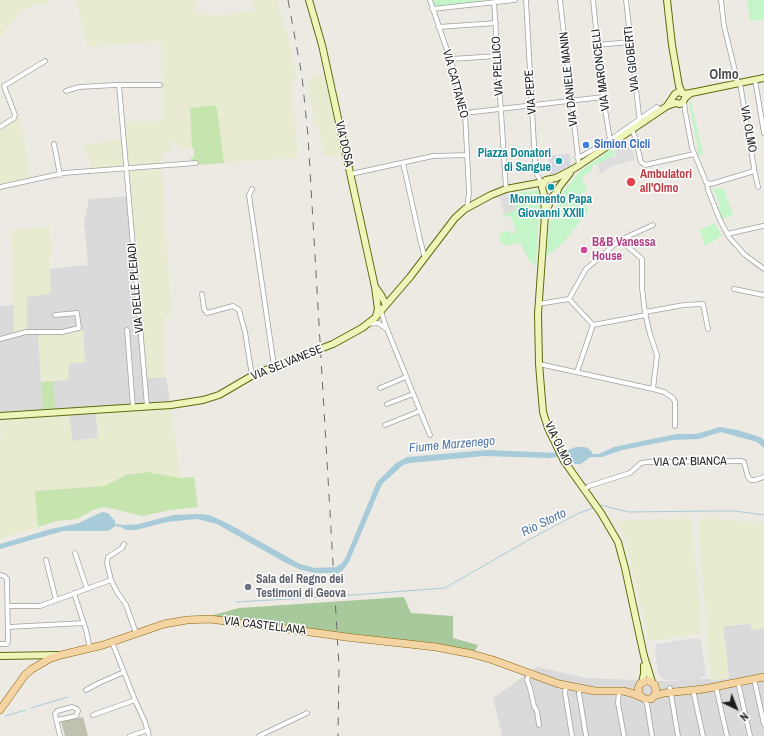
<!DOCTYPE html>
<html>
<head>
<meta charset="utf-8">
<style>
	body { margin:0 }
	#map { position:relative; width:764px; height:736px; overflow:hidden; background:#edeae4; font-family:"Archivo Narrow",sans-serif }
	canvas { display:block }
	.north { position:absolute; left:716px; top:688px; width:40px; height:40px; -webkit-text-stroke:3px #fff; paint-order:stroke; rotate:137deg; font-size:11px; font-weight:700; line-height:16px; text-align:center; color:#1d1d1d }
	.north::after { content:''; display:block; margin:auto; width:14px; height:18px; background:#1d1d1d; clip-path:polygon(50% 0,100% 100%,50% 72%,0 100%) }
</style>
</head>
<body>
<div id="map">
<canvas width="764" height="736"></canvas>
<div class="north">N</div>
</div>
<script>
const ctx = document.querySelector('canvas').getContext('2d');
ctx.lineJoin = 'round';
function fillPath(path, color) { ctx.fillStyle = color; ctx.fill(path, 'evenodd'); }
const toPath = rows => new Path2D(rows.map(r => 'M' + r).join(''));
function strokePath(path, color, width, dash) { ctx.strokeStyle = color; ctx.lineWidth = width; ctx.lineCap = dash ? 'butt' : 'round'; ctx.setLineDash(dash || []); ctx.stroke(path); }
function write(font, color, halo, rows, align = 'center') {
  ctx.font = font + ' "Archivo Narrow",sans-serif'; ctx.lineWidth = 3; ctx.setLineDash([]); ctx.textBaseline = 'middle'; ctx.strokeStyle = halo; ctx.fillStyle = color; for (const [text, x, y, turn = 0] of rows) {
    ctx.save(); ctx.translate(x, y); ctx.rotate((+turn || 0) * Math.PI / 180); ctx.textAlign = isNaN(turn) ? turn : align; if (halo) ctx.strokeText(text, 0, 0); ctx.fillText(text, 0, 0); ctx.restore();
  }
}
fillPath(toPath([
	[130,196,147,378,166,377,171,408,96,413,98,438,72,441,69,416,0,420,0,306,14,305,14,333,27,297,51,289,49,269,88,265,84,223,89,199],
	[750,624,752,630,764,628,764,736,502,736,493,698,537,667,586,678,662,681,729,678,723,626]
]), '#dbdada');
fillPath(toPath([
	[83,717,88,736,65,736,61,721]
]), '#c0c1b0');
fillPath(toPath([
	[0,0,51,0,47,2,26,8,21,11,0,37],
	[76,0,197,0,194,11,198,14,224,15,255,11,253,0,277,0,284,26,286,28,297,79,291,81,298,157,224,163,217,109,215,105,190,108,192,148,178,149,178,142,171,143,170,152,162,152,162,165,127,169,124,121,163,121,161,41,88,47],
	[324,74,342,155,325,157,318,125,314,125,308,79],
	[20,117,31,180,2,186,0,184,0,129],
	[121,140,123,166,91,169,85,144],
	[162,169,171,315,165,318,166,377,147,378,142,325,141,322,129,171],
	[49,227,52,255,49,258,51,289,49,294,27,297,27,330,14,333,13,257,10,232,14,230],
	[83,330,85,362,69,364,68,380,41,382,38,334,62,334],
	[171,408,180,478,148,472,126,475,105,486,35,491,38,527,0,539,0,440,1,439,0,425,2,425,2,420,69,416,73,441,98,438,96,413],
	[691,518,702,633,649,641,624,533,616,521],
	[711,518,764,523,764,628,751,630,751,624,723,626,729,678,711,681,698,519]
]), '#e8ebd0');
fillPath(toPath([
	[215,105,217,109,224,163,196,165,191,162,191,158,194,157,194,148,192,148,190,108],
	[53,381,55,409,43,410,41,382],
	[148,472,180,478,194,477,198,507,170,510,143,516,105,507,93,510,77,519,56,521,38,527,35,491,105,486,126,475]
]), '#c6e4ad');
fillPath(toPath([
	[404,597,411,613,453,616,453,638,478,645,475,651,329,631,206,617,239,608]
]), '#a7c99b');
fillPath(toPath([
	[433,0,487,0,434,7],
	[747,0,764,0,764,19,750,21],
	[691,101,703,154,698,156,697,153,698,148,689,104],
	[613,148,615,155,598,164,593,165,591,171,582,177,582,179,587,189,580,195,589,210,564,242,546,257,549,227,552,215,562,193,580,171],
	[713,188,724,189,733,215,724,218,722,220,717,207,720,206],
	[539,190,541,192,542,213,539,214,536,267,528,259,520,242,507,246,500,241,499,234,509,230,510,234,516,232,511,216,504,217,503,214,516,210,512,193],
	[715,223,722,236,705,246,700,230]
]), '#c3f5c9');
fillPath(toPath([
	[628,142,629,146,632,146,635,160,612,166,600,174,598,164,613,156,614,158,616,157,615,151,623,147,625,145,625,143],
	[512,193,516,210,504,214,499,196],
	[698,638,698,641,701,640,706,676,700,677,700,680,665,680,658,673,655,651,656,644]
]), '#ddd');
fillPath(toPath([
	[570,154,571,165,551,175,549,169,548,156]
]), '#d8d8e3');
fillPath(toPath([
	[720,427,737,430,760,437,764,440,764,448,757,442,721,432,699,439,673,440,622,450,602,457,590,457,581,464,575,464,567,456,548,458,484,456,410,463,403,465,382,484,349,562,343,570,339,573,315,573,301,570,284,562,217,524,197,519,167,522,136,530,126,530,121,527,115,526,110,530,106,531,63,531,0,549,0,544,51,529,79,523,102,512,108,513,115,521,115,524,123,525,139,524,173,515,200,514,209,515,227,523,300,564,315,568,336,567,341,564,345,559,377,482,396,463,407,457,487,450,559,453,576,447,584,447,588,448,592,452,592,454,598,454,614,447,652,439,677,434,696,434]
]), '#a7cbd8');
strokePath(toPath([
	[598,506,601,505,628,512,712,511,735,511,764,515],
	[340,596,445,588,525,542,577,514,593,508],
	[236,602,325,597],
	[31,708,68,697],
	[5,716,26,710]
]), '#a7cbd8', 1);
const street = toPath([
	[430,0,452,65,465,113,469,193,467,207],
	[526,0,535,162,536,172,541,182],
	[560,0,579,166],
	[593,0,603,97,610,140,612,143],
	[626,0,639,115,640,118],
	[721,0,724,26,738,83],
	[494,2,506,189],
	[432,9,515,0],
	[438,27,496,23],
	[597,45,630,42],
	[450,59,498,56],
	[755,80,764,133],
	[119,85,147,406],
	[66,91,79,87,115,85,160,85],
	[684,101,685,111,692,148,706,182,711,184,751,172,754,170,754,168,740,83],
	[465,113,603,97],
	[0,127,14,118,15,115,4,86,45,61],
	[632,130,635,137,641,162,645,165,694,154],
	[54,144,60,175],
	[577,157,582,156,610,140,657,107,661,110],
	[403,163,420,239,424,255,426,256],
	[754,171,755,173,758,187],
	[351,174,433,156,467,155],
	[707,183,708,190,720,220,729,237,745,255,764,269],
	[0,187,64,173,196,163],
	[252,189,249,195,274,366],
	[727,234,763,226],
	[620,240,653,225],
	[734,289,764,295],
	[202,294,204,309,207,313,233,306,239,310,245,332,252,376],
	[569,299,593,325,646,315],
	[538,304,569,299,586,269,620,240,642,259,642,288,645,313,650,334,657,355,653,389,539,364],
	[381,311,385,324,430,435],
	[645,312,684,305,703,304,708,329],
	[368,324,378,323,385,328],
	[127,330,133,407],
	[0,339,26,332,62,332,79,328,77,313,55,315],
	[577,372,593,325],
	[380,388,406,377],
	[653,389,664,392,673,398,675,402,675,426],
	[387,404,413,394],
	[385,425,420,411],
	[585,489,589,486,630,473,641,463,648,462,742,461,744,462,748,477,751,480,755,480,764,477],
	[124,544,122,548,108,557,107,563,111,580,117,592,126,605,136,633],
	[75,553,87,589],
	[46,560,56,600],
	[0,575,4,576,7,579,8,641,7,644,0,644],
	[74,593,86,630,90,649],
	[8,606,40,606,111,580],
	[8,627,84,623],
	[112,642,135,700,145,722,149,736],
	[529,674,527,680,530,688,534,706,537,711,539,725],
	[754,679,764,724],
	[738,682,750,736],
	[566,686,565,693,572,736],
	[716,687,727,736],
	[670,688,678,736],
	[580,689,579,693,586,736],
	[86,690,99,683,124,672],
	[693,690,703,736],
	[619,692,618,703,624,736],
	[643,698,647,704,652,736],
	[93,715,135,700],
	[57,720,76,716,78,711,77,709,72,707,57,711,56,713,55,714,60,736],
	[130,736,148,730],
	[259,736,307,713]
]);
const secondary = toPath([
	[309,0,322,45,375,287,378,309,376,316],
	[667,0,672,45,679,86,682,92],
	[667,106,675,94,678,92,684,94,691,93,764,78],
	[546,212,552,197,557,192,559,187,570,173],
	[376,288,381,295,386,305],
	[0,416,171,405,203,400,219,395,255,374,333,344,362,328,375,318,386,305,410,277,455,218,465,209,491,195,506,189,544,182],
	[0,656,57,655],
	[642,682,644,674,644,666],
	[652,682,644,656,625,568,618,542,601,513,564,461,548,428,543,412,539,364,538,314,545,215,544,195,542,187,546,180,556,178,575,168,667,106,676,103,680,104,683,102,685,98,691,93]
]);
const primary = toPath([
	[346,637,436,647,472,654,493,660,559,684,595,691,623,691,631,693,646,699,651,699,654,696,664,693,704,689,764,677],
	[640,696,638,689,640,684,646,681,649,681,655,685,656,692,654,696],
	[0,710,25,675,32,669,49,659,61,655,103,645,164,624,187,620,210,619,325,634]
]);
strokePath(street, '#a1a1a1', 5.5);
strokePath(secondary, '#5d6b0d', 8);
strokePath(primary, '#8a650c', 8);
strokePath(street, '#fff', 4);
strokePath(secondary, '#eff4bb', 6);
strokePath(primary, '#f4d4a2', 7);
strokePath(toPath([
	[288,0,302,76,308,136,339,666,338,736]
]), '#6b6b6b', 1, [8, 8]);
const primaryBridge = toPath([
	[325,634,346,637]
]);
strokePath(primaryBridge, '#8a650c', 8, []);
strokePath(primaryBridge, '#f4d4a2', 7);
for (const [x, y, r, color] of [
	[586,145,4,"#3f7fe0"],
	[559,161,4,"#0f9aa8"],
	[631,182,5,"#e0444e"],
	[551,187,4,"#0f9aa8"],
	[584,250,4,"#d1479c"],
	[248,587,4,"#6b7280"]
]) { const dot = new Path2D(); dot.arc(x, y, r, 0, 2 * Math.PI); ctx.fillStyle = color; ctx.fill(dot); strokePath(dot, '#fff', 1.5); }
write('12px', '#1d1d1d', '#fff', [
	["VIA GIOBERTI",632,59,-96],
	["VIA PELLICO",498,66,-93],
	["VIA MARONCELLI",601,70,-97],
	["VIA DANIELE MANIN",569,79,-96],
	["VIA CATTANEO",455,84,75],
	["VIA PEPE",531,92,-94],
	["VIA OLMO",748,129,80],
	["VIA DOSA",344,144,77],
	["VIA DELLE PLEIADI",136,288,-95],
	["VIA SELVANESE",287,363,-22],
	["VIA OLMO",558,444,64],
	["VIA CA' BIANCA",690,462,-1],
	["VIA CASTELLANA",265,626,7]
]);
write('bold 12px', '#366cbe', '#fff', [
	["Simion Cicli",594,145]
], 'left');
write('bold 12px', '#0d838f', '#fff', [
	["Piazza Donatori",551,154],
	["di Sangue",551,168],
	["Monumento Papa",551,200,"center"],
	["Giovanni XXIII",551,214,"center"]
], 'right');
write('bold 12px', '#be3a42', '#fff', [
	["Ambulatori",640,175],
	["all'Olmo",640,189]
], 'left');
write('bold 12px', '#b23c85', '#fff', [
	["B&B Vanessa",592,243],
	["House",592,257]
], 'left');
write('bold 12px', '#5b616d', '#fff', [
	["Sala del Regno dei",256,580],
	["Testimoni di Geova",256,594]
], 'left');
write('italic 13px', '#5178a5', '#fff', [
	["Fiume Marzenego",452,445,-5],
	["Rio Storto",544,523,-26]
]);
write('bold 14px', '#505050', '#fff', [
	["Olmo",724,75]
]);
</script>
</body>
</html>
